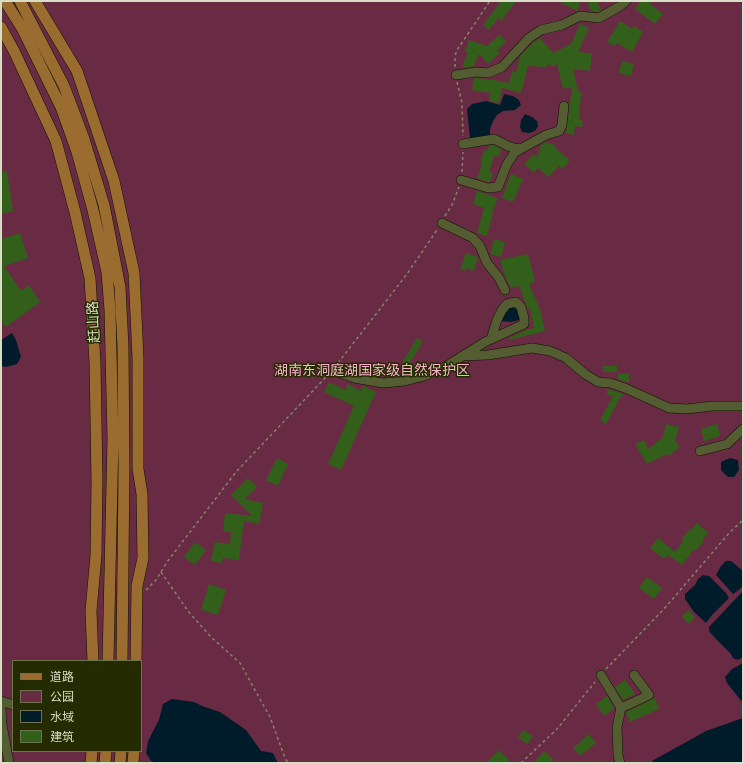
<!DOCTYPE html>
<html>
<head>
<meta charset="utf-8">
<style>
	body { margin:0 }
	#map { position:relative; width:744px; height:764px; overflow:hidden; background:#252b00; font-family:"Source Sans 3","Noto Sans SC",sans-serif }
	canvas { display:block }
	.frame { position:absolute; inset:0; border:2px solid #d8ddc6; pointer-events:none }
	.legend { position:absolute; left:12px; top:660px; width:130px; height:92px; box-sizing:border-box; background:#252b00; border:1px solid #6d724f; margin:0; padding:5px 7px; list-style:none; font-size:12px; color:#d8ddc6 }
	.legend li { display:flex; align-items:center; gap:8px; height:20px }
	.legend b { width:20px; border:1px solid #6d724f }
</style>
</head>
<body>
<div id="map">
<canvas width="744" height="764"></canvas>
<div class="frame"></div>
<ul class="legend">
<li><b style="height:5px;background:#9b6c2f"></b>道路</li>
<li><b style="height:11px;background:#692a44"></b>公园</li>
<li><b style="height:11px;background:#001b2a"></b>水域</li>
<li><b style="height:11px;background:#32601a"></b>建筑</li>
</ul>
</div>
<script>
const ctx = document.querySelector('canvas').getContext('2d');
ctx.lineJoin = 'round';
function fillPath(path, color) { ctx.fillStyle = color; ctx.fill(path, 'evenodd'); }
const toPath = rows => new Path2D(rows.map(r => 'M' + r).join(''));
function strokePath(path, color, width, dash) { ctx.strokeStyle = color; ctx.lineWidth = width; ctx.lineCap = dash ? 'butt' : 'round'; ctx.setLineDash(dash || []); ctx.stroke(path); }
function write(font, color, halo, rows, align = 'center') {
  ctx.font = font + ' "Source Sans 3","Noto Sans SC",sans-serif'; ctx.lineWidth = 3; ctx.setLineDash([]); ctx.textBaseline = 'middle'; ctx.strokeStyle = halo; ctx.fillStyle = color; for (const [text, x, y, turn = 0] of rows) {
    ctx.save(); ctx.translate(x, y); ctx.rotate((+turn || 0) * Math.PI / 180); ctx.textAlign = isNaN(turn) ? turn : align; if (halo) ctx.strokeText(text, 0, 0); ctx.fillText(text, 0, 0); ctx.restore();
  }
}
fillPath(toPath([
	[1,1,743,1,743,763,1,763],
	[13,661,141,661,141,751,13,751]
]), '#692a44');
fillPath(toPath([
	[504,94,513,96,519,100,521,105,515,110,503,111,497,115,493,121,490,129,490,135,470,138,467,109,472,104,486,101,500,105],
	[525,114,532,117,537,121,538,126,535,131,529,133,522,132,520,127,521,120],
	[515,306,521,316,519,320,511,322,500,321,502,313,511,307],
	[12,333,16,340,21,357,17,364,6,367,1,366,1,340],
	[730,458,738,460,739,470,734,477,728,477,721,470,721,462],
	[726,561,731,561,743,571,743,585,740,589,733,594,716,575,721,566],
	[703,575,709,576,726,593,729,598,713,614,706,623,694,612,685,599,685,594,695,585,698,579],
	[743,591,743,657,738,660,733,658,731,654,714,637,709,631,709,627],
	[743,663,743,703,727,683,725,677,732,669],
	[172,699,194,702,202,706,220,712,246,730,261,751,273,753,278,763,157,763,151,761,146,753,148,741,159,720,163,704],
	[743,718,743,763,654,763,652,761,706,731]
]), '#001b2a');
fillPath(toPath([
	[501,1,516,1,501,21,498,18,489,30,483,25],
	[558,1,577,1,580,3,577,11],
	[587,1,597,1,601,10,598,12,591,11],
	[640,1,652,1,650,4,663,14,655,24,635,9],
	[620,21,632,29,634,26,643,32,632,52,617,43,615,46,607,42],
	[580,24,589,28,578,52,592,53,590,71,573,69,578,91,582,92,579,113,580,113,579,120,583,121,582,127,575,126,574,135,566,133,572,87,563,89,557,64,552,67,550,64,545,67,528,66,521,93,502,88,499,103,489,101,491,93,472,90,474,78,494,80,509,83,512,71,516,72,520,56,533,43,540,38,553,53,571,44],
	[499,35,506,41,497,51,500,53,488,64,479,54,474,66,465,68,462,66,468,53,465,52,469,40,487,46],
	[622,61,634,64,631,76,619,73],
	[546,142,555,145,555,148,570,160,563,169,559,166,548,177,538,168,534,173,524,164,533,154,537,157,541,145],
	[493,145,501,149,499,157,494,156,489,172,493,174,490,182,489,182,477,178,482,165,480,164,484,150,487,151,489,146],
	[7,171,13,211,1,214,1,172],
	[511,174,523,179,513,202,502,198],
	[477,191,498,198,492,213,493,213,487,236,477,233,484,208,473,204],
	[20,233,28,258,4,266,21,291,29,285,40,302,6,327,1,320,1,239],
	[494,239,505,242,501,257,490,254],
	[466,253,478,257,474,271,467,268,466,271,460,269],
	[528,254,535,282,529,284,540,309,545,331,509,340,509,338,526,330,534,328,530,308,528,309,519,286,511,288,505,276,500,260],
	[417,338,423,341,408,366,402,363],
	[603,366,617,366,617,372,603,372],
	[629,373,629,382,626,382,618,379,618,374],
	[329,382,345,390,348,384,361,391,363,386,376,392,341,470,328,464,354,406,324,392],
	[607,389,623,394,623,396,621,396,606,424,600,420,613,396,607,395],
	[666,424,679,427,675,441,680,447,669,456,667,454,647,464,635,444,644,440,648,449,663,437],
	[717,424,720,436,704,441,701,429],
	[277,458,288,464,278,486,266,480],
	[248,478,257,487,245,499,263,503,259,524,244,521,239,560,223,558,222,563,211,561,215,542,230,544,231,532,223,531,225,513,252,516,231,495],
	[697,523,708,533,702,540,704,541,696,550,694,549,682,565,668,555,664,559,650,548,658,538,675,552,684,540,682,538,690,529,691,530],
	[195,542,206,550,195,565,184,557],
	[647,577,662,588,654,599,639,588],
	[209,584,226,590,218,615,201,610],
	[689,610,695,618,688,624,682,616],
	[625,680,635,694,623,700,615,687],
	[607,696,614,708,604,716,596,704],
	[655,698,659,709,630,722,626,712],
	[523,730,533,736,528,744,518,738],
	[589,734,596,743,580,756,573,748],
	[499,750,511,763,486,763],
	[544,751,553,759,550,763,533,763]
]), '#32601a');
const minor = toPath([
	[456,75,476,72,488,73,502,67,529,38,541,30,562,25,580,16,599,18,620,6,626,1],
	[463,144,494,139,508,146,514,148,521,149],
	[461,180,488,188,498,187,507,164,515,152,546,135,559,131,562,125,564,106],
	[442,223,473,238,480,246,487,263,499,278,505,290],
	[462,356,488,355,532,348,550,351,566,358,585,374,598,382,610,383,625,388,669,408,687,409,712,406,743,406],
	[332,370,354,378,383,383,405,381,424,376,445,367,485,342,524,324,524,318,521,307,516,302,507,304,502,310,497,320,491,339],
	[700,451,727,444,743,429],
	[601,675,621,708,617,727,618,755,620,763],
	[1,701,13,705],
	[621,708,649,695,634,675],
	[1,709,2,725,9,763]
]);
const major = toPath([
	[5,1,22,28,61,107,77,152,93,210,107,272,110,310,113,439,108,661],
	[20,1,64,86,84,139,104,205,120,287,123,347,124,467,122,661],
	[35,1,77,71,114,181,134,273,138,358,138,469,142,494,143,558,137,586,136,661],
	[1,27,14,51,56,141,75,212,90,278,95,363,97,481,96,555,91,611,93,661],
	[91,763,92,751],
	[105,763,106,751],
	[120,763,121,751],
	[133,763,134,751]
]);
strokePath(minor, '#0f1200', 10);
strokePath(major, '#0f1200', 12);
strokePath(toPath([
	[455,67,455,56,457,50,490,1],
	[457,82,462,103,463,136],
	[462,172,463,152],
	[445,216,452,205,459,187],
	[338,363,407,274,437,230],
	[161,572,188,611,211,637,240,663,270,717,285,758,288,763],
	[146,590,156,580,167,562,236,472,326,377],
	[606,669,664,609,730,532,743,520],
	[521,763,557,729,595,682]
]), '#818665', 1.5, [3, 3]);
strokePath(minor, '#545c31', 9);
strokePath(major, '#9b6c2f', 11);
write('14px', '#d8ddc6', '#252b00', [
	["赶山路",95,322,-93]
]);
write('14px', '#f9b4cc', '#252b00', [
	["湖南东洞庭湖国家级自然保护区",372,372]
]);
</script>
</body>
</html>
